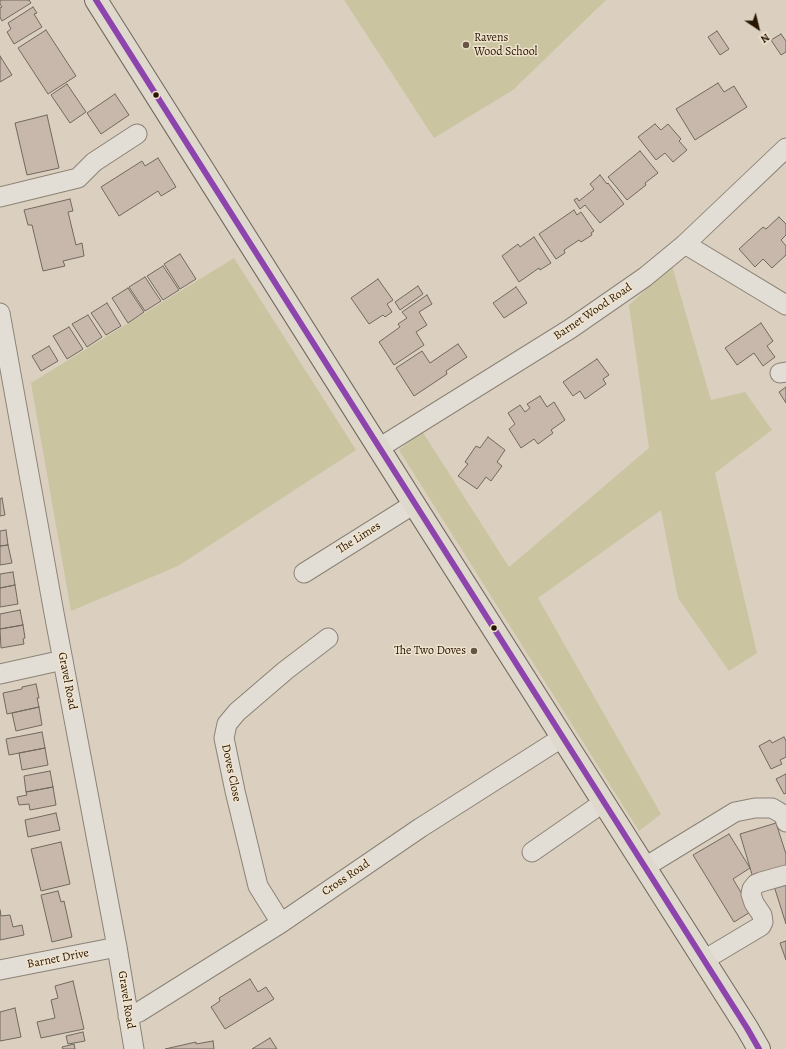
<!DOCTYPE html>
<html>
<head>
<meta charset="utf-8">
<style>
	body { margin:0 }
	#map { position:relative; width:786px; height:1049px; overflow:hidden; background:#dbd0bf; font-family:Alegreya,serif }
	canvas { display:block }
	.north { position:absolute; left:738px; top:8px; width:40px; height:40px; -webkit-text-stroke:3px #efe3ce; paint-order:stroke; rotate:145deg; font-size:11px; font-weight:700; line-height:16px; text-align:center; color:#271500 }
	.north::after { content:''; display:block; margin:auto; width:14px; height:18px; background:#271500; clip-path:polygon(50% 0,100% 100%,50% 72%,0 100%) }
</style>
</head>
<body>
<div id="map">
<canvas width="786" height="1049"></canvas>
<div class="north">N</div>
</div>
<script>
const ctx = document.querySelector('canvas').getContext('2d');
ctx.lineJoin = 'round';
function fillPath(path, color) { ctx.fillStyle = color; ctx.fill(path, 'evenodd'); }
const toPath = rows => new Path2D(rows.map(r => 'M' + r).join(''));
function strokePath(path, color, width, dash) { ctx.strokeStyle = color; ctx.lineWidth = width; ctx.lineCap = dash ? 'butt' : 'round'; ctx.setLineDash(dash || []); ctx.stroke(path); }
function write(font, color, halo, rows, align = 'center') {
  ctx.font = font + ' Alegreya,serif'; ctx.lineWidth = 3; ctx.setLineDash([]); ctx.textBaseline = 'middle'; ctx.strokeStyle = halo; ctx.fillStyle = color; for (const [text, x, y, turn = 0] of rows) {
    ctx.save(); ctx.translate(x, y); ctx.rotate((+turn || 0) * Math.PI / 180); ctx.textAlign = isNaN(turn) ? turn : align; if (halo) ctx.strokeText(text, 0, 0); ctx.fillText(text, 0, 0); ctx.restore();
  }
}
fillPath(toPath([
	[344,0,606,0,513,90,434,138],
	[234,258,356,450,178,566,71,611,31,383],
	[672,266,711,400,745,392,772,430,715,473,757,653,729,671,678,598,661,510,538,598,661,814,639,831,399,450,422,431,509,567,649,448,629,305]
]), '#cac4a1');
const building = toPath([
	[0,0,29,0,31,3,2,21,0,17,0,8,2,7,0,4,0,0],
	[33,7,37,13,34,14,42,27,14,44,7,32,11,29,8,23,33,7],
	[46,30,76,76,48,94,18,48,46,30],
	[717,31,729,49,720,55,708,37,717,31],
	[781,34,786,41,786,52,781,55,771,40,781,34],
	[0,56,12,75,0,82,0,56],
	[718,83,724,92,734,86,747,107,695,140,676,109,718,83],
	[67,84,86,112,70,123,51,95,67,84],
	[115,94,129,115,101,134,87,113,115,94],
	[47,115,59,168,27,175,15,123,47,115],
	[655,124,661,130,668,124,681,139,679,141,687,150,673,162,665,153,656,160,638,137,655,124],
	[640,151,658,173,645,183,646,185,627,200,608,177,640,151],
	[158,158,176,187,161,196,158,191,119,216,101,187,142,161,145,166,158,158],
	[600,175,607,184,608,183,624,204,600,223,585,205,580,209,574,200,577,198,579,201,594,189,590,184,600,175],
	[70,199,73,211,68,212,76,245,82,243,84,256,63,261,65,266,43,271,32,225,28,225,24,210,70,199],
	[574,210,577,215,581,212,594,231,591,233,592,235,581,242,579,240,564,250,565,253,556,259,539,234,574,210],
	[779,217,786,224,786,235,781,240,786,246,786,255,772,268,763,259,755,267,739,249,763,227,766,229,779,217],
	[534,237,551,263,540,270,539,268,519,282,502,256,518,244,520,247,534,237],
	[180,254,196,279,180,289,164,264,180,254],
	[163,266,179,290,163,300,147,276,163,266],
	[145,277,161,301,145,311,129,287,145,277],
	[378,279,393,300,387,304,392,312,385,317,383,315,369,324,351,298,378,279],
	[418,286,423,294,400,310,395,302,418,286],
	[516,287,527,303,504,318,493,303,516,287],
	[128,288,144,312,128,323,112,298,128,288],
	[427,295,432,304,419,312,427,325,416,332,424,345,394,365,379,342,400,327,398,324,407,318,402,312,427,295],
	[107,303,121,326,106,335,91,313,107,303],
	[88,315,102,337,87,347,72,324,88,315],
	[761,323,773,341,767,346,775,357,763,366,754,353,737,365,725,348,761,323],
	[69,327,83,349,67,359,53,336,69,327],
	[458,344,467,357,446,371,447,374,414,396,396,368,422,351,430,363,458,344],
	[49,346,58,361,41,371,32,356,49,346],
	[597,359,609,375,603,379,606,384,585,399,580,391,573,396,563,382,597,359],
	[786,387,786,403,779,392,786,387],
	[540,396,547,407,554,402,565,420,551,430,553,433,538,444,534,439,521,448,509,429,515,424,508,413,520,405,525,412,530,408,527,404,540,396],
	[488,437,505,450,497,462,502,466,491,481,486,477,477,489,458,476,468,464,465,462,476,446,480,448,488,437],
	[2,498,5,515,0,516,0,499,2,498],
	[6,530,8,545,0,546,0,531,6,530],
	[8,545,12,563,0,565,0,546,8,545],
	[13,572,15,585,0,588,0,574,13,572],
	[15,585,18,604,0,607,0,588,15,585],
	[20,610,23,625,0,629,0,614,20,610],
	[23,625,25,638,23,639,24,644,1,648,0,629,23,625],
	[36,684,39,698,37,698,39,707,7,714,3,693,22,689,22,687,36,684],
	[39,707,42,725,16,731,12,713,39,707],
	[42,732,45,748,9,755,6,739,42,732],
	[784,737,786,741,786,757,780,760,782,764,771,769,759,746,770,740,772,743,784,737],
	[45,748,48,765,22,770,19,753,45,748],
	[50,771,53,787,26,792,24,776,50,771],
	[786,774,786,793,784,794,776,779,786,774],
	[53,787,56,805,30,810,29,804,19,805,17,797,27,795,26,792,53,787],
	[56,813,60,830,28,837,25,820,56,813],
	[776,823,786,854,786,869,753,878,740,834,776,823],
	[729,834,750,868,733,879,752,911,734,922,693,855,729,834],
	[61,842,70,884,41,891,31,849,61,842],
	[786,882,786,924,774,886,786,882],
	[58,891,61,902,64,901,72,937,52,942,41,895,58,891],
	[0,910,1,916,10,915,13,927,22,925,24,935,0,940,0,910],
	[786,941,786,960,780,943,786,941],
	[250,979,258,992,266,987,274,999,225,1029,211,1007,220,1001,219,998,250,979],
	[73,981,84,1029,41,1038,37,1022,55,1018,51,1000,58,998,55,986,73,981],
	[15,1008,21,1037,0,1041,0,1012,15,1008],
	[83,1032,85,1041,68,1044,66,1036,83,1032],
	[270,1038,277,1049,252,1049,270,1038],
	[213,1041,214,1049,165,1049,196,1042,196,1044,213,1041],
	[74,1044,75,1049,63,1049,62,1047,74,1044]
]);
fillPath(building, '#c8b8ac');
strokePath(building, '#71695d', 1);
const minor = toPath([
	[0,197,78,178,94,162,137,134],
	[685,244,786,305],
	[0,313,54,613,117,947,134,1049],
	[780,373,786,372],
	[379,448,570,329,645,277,685,244,786,148],
	[304,573,414,504],
	[0,674,63,660],
	[532,852,604,802],
	[645,867,735,812,755,808,772,808,784,815,786,822],
	[281,923,258,886,235,791,224,738,227,724,237,712,286,670,328,638],
	[704,960,761,926,763,922,762,915,754,903,751,894,752,889,756,884,761,882,786,875],
	[0,970,117,947],
	[128,1016,139,1012,281,923,420,828,563,737]
]);
const major = toPath([
	[96,0,414,504,747,1028,759,1049]
]);
strokePath(minor, '#8b8276', 21);
strokePath(major, '#71695d', 24);
strokePath(minor, '#e3ded5', 19);
strokePath(major, '#ded8cd', 22);
strokePath(toPath([
	[96,0,747,1028,759,1049]
]), '#8e44ad', 6);
for (const [x, y, r, color] of [
	[466,45,4,"#665643"],
	[156,95,3.5,"#271500"],
	[494,628,3.5,"#271500"],
	[474,651,4,"#665643"]
]) { const dot = new Path2D(); dot.arc(x, y, r, 0, 2 * Math.PI); ctx.fillStyle = color; ctx.fill(dot); strokePath(dot, '#efe3ce', 1.5); }
write('12px', '#271500', '#efe3ce', [
	["Ravens",474,38],
	["Wood School",474,52],
	["The Two Doves",466,651,"right"]
], 'left');
write('12px', '#271500', '#efe3ce', [
	["Barnet Wood Road",593,312,-34],
	["The Limes",359,538,-32],
	["Gravel Road",67,681,79],
	["Doves Close",231,773,78],
	["Cross Road",346,878,-34],
	["Barnet Drive",58,959,-11],
	["Gravel Road",126,1000,81]
]);
</script>
</body>
</html>
